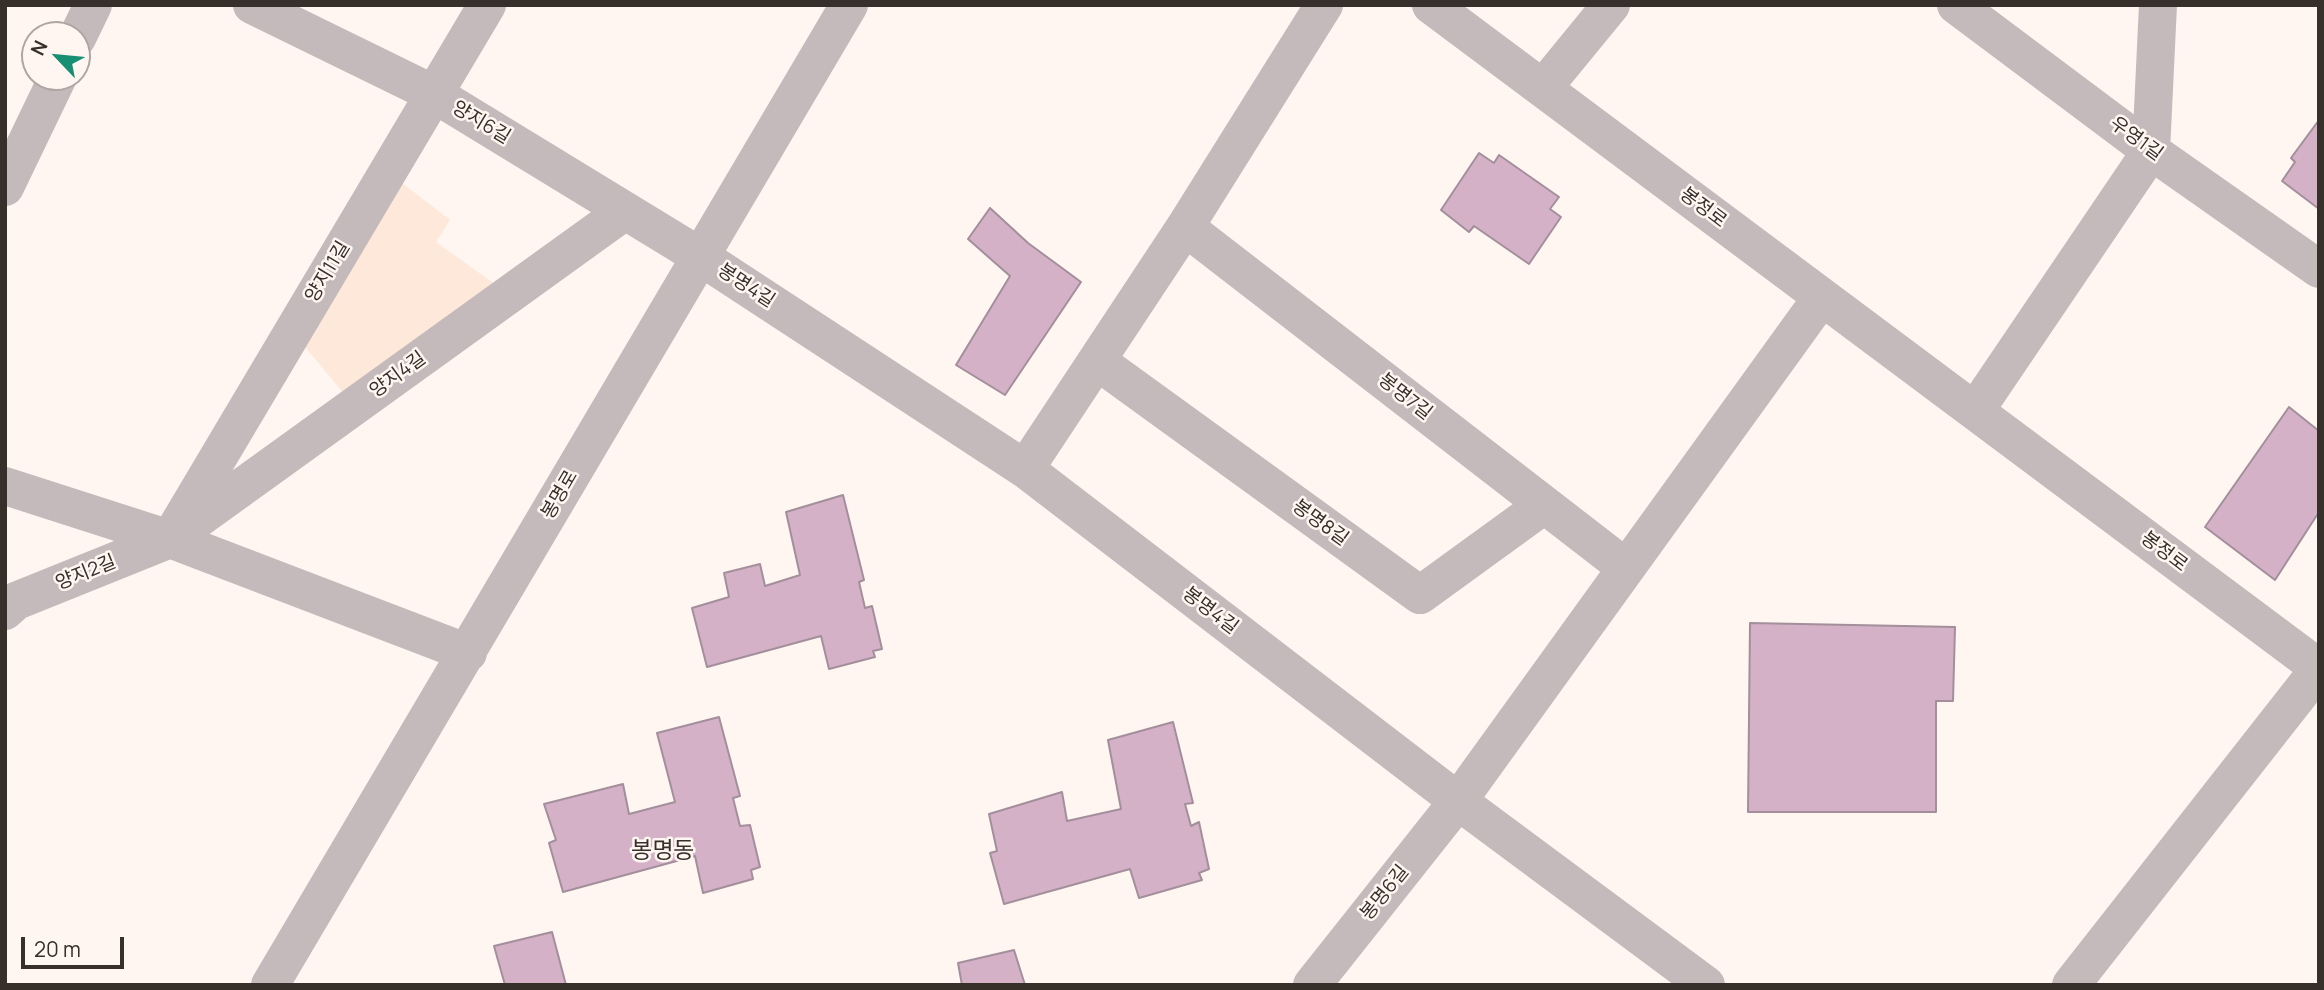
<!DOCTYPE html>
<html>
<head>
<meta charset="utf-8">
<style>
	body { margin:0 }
	#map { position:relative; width:2324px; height:990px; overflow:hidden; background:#fff6f1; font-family:Manrope,sans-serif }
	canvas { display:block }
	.frame { position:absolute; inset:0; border:7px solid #372f2a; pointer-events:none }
	.north { position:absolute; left:21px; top:21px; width:70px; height:70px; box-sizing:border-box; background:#fff6f1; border:2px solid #afa6a1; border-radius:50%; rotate:296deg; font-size:19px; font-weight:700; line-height:28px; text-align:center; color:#372f2a }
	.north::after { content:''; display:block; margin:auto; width:24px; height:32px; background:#168f73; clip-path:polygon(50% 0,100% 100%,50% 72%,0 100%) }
	.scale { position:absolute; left:21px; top:937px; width:103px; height:32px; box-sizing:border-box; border:4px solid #372f2a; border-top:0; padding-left:9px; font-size:21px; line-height:24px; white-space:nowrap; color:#372f2a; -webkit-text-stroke:5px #fff6f1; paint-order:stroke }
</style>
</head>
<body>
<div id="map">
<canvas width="2324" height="990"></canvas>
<div class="frame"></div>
<div class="north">N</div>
<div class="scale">20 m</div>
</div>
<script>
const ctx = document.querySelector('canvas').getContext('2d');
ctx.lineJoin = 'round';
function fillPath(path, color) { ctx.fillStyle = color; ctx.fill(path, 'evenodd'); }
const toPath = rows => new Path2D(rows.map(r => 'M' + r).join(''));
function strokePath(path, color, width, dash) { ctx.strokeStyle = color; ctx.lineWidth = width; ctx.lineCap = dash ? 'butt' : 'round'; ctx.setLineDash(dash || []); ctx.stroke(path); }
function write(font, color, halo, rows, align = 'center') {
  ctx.font = font + ' Manrope,"Noto Sans KR",sans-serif'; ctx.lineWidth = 5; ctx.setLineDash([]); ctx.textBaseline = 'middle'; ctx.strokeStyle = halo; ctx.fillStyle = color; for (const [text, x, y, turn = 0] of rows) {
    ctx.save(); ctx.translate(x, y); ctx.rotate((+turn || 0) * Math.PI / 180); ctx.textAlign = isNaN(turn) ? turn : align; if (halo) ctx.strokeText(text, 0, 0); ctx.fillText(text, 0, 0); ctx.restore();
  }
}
fillPath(toPath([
	[402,183,450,220,436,242,496,285,345,395,302,343]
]), '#fee8da');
const building = toPath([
	[2319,120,2319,209,2282,181,2295,162,2291,158,2319,120],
	[1479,153,1494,163,1499,155,1559,197,1550,209,1561,217,1529,264,1474,226,1469,232,1441,210,1479,153],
	[990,208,1028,243,1081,282,1005,395,956,365,1010,276,968,239,990,208],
	[2289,407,2319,431,2319,512,2275,580,2205,527,2289,407],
	[843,495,864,580,859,582,865,608,872,606,882,649,873,651,875,657,829,669,821,636,707,667,692,608,729,597,724,573,760,564,765,586,800,575,786,512,843,495],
	[1750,623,1955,627,1953,701,1936,701,1936,812,1748,812,1750,623],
	[719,717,740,796,733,798,740,826,750,825,760,867,751,870,753,879,703,893,695,856,563,892,549,843,556,840,544,804,623,784,629,814,675,802,657,733,719,717],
	[1173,722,1193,803,1185,804,1191,826,1199,822,1209,869,1199,873,1202,880,1139,898,1130,869,1004,904,990,853,997,851,989,814,1062,792,1067,821,1121,809,1108,740,1173,722],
	[552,932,566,985,505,985,494,946,552,932],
	[1014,950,1025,985,962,985,958,963,1014,950]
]);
fillPath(building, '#d5b1c7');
strokePath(building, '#a28f9b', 2);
strokePath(toPath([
	[252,5,434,94,701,257,1025,469,1458,801,1706,985],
	[1431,5,2319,668],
	[1956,5,2151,151,2319,269],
	[77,38,93,5],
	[1543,88,1611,5],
	[5,187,58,77],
	[1185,227,1625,567],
	[1097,361,1420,595,1544,505],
	[1975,411,2151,151,2158,5],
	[1025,469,1185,227,1324,5],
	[5,486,170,539,468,653],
	[178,525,487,5],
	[5,611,16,601,170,539,625,211],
	[270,985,849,5],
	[1312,985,1458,801,1822,297],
	[2071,985,2319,669]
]), '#c5babb', 38);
write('19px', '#372f2a', '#fff6f1', [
	["양지6길",481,123,31],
	["우영1길",2136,139,36],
	["봉정로",1703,208,37],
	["양지11길",328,272,-59],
	["봉명4길",746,286,33],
	["양지4길",398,375,-36],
	["봉명7길",1405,397,38],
	["봉명로",560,495,-60],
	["봉명8길",1320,523,36],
	["봉정로",2164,552,37],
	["양지2길",86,573,-22],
	["봉명4길",1210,611,37],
	["봉명6길",1385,893,-51]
]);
write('23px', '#372f2a', '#fff6f1', [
	["봉명동",663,852]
]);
</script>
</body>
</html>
